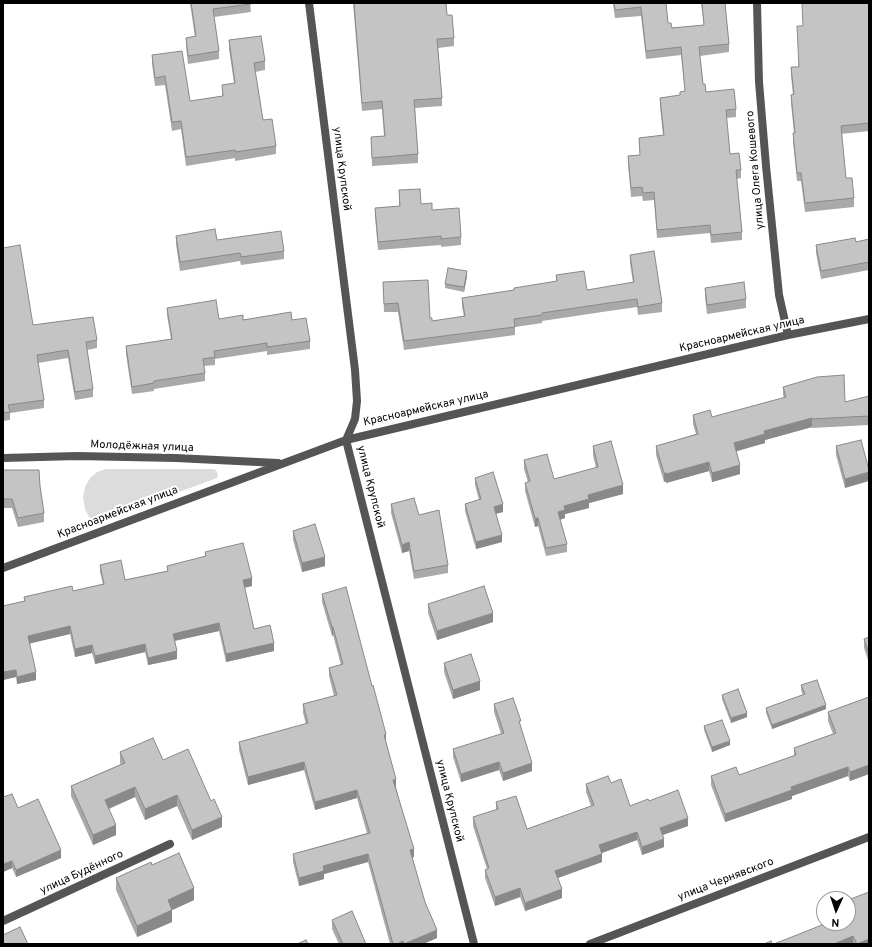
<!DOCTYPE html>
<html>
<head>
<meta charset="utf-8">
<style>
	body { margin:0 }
	#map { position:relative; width:872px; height:947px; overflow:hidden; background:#fff; font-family:Overpass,sans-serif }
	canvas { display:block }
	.frame { position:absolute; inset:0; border:4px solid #000; pointer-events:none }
	.north { position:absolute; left:816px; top:891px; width:40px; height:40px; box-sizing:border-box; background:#fff; border:1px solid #999; border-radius:50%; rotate:183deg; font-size:11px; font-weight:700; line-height:16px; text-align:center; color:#000 }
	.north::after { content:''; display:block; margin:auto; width:14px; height:18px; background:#000; clip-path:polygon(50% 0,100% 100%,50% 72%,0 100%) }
</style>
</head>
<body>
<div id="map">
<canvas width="872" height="947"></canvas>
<div class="frame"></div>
<div class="north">N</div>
</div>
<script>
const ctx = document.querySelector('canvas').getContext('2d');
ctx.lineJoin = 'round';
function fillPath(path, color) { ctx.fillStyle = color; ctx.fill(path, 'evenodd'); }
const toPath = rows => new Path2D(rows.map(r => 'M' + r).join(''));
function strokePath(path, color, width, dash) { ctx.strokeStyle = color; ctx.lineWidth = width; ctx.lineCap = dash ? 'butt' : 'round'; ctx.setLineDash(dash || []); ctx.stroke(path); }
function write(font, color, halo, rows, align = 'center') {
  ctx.font = font + ' Overpass,sans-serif'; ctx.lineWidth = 4; ctx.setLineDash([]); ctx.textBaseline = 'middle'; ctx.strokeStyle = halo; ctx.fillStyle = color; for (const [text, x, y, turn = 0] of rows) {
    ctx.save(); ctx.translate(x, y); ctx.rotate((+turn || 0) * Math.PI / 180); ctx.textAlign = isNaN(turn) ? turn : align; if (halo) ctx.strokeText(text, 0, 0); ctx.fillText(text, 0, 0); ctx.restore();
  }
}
fillPath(toPath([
	[106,469,213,469,216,470,218,475,217,478,103,520,95,520,89,517,85,509,83,497,85,487,90,478,97,472]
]), '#dcdcdc');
strokePath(toPath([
	[309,3,355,370,357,401,355,419,346,440,474,944],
	[757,3,759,82,766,166,779,295,788,335],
	[3,458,77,456,176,458,278,463],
	[3,568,346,440,788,335,869,319],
	[3,921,170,844],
	[590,944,869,837]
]), '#555', 8);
fillPath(toPath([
	[190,3,250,3,251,12,214,17,219,51,219,59,188,64,186,46,186,38,195,37],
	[353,3,446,3,447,15,454,38,454,46,438,48,442,98,442,106,415,108,418,154,418,163,372,166,371,137,384,136,382,109,362,111],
	[613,3,666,3,668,23,672,28,704,25,701,3,731,3,731,4,725,4,729,44,729,52,700,56,703,84,706,92,736,109,736,117,726,118,730,154,741,170,741,178,736,179,742,232,742,240,711,243,710,233,657,238,654,200,643,201,642,196,631,197,628,164,628,156,640,155,639,138,663,135,660,106,660,98,680,96,685,91,681,55,646,59,641,16,615,18],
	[869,3,869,131,841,134,846,178,854,198,854,207,805,212,801,181,797,181,793,141,793,133,794,133,791,103,791,95,793,95,791,76,791,67,798,67,803,26],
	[229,40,265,61,265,70,255,72,263,120,276,146,276,154,235,161,235,158,186,166,181,129,172,131,165,85,155,86,152,64,152,55,190,101,222,96,222,85,234,83,229,49],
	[399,190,432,210,461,237,461,245,441,247,441,245,378,250,375,216,375,208,399,206],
	[176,236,217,240,284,251,284,259,241,265,240,261,180,271,176,244],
	[869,239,869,270,821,279,816,253,816,245,856,242],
	[3,248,33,325,97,340,97,348,87,350,93,389,93,397,75,400,68,358,38,363,44,400,44,408,10,413,10,420,3,421],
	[630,255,662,303,662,312,638,315,637,307,602,312,542,321,542,323,515,327,515,335,404,350,398,312,384,312,383,282,430,318,432,321,464,317,462,306,462,298,514,290,556,281,556,275,587,290,633,283,630,263],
	[467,276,464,292,445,288,445,284],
	[705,288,746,299,746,308,707,314,705,297],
	[167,308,219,319,292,320,310,341,310,349,267,355,267,351,215,359,215,365,204,366,205,373,205,381,154,389,154,391,132,394,126,354,126,346,171,339,167,315],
	[783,387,845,402,869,396,869,425,812,428,812,427,765,440,765,443,736,451,740,474,712,482,709,471,666,483,666,481,664,482,656,455,656,446,696,434,693,424,693,415,712,417,784,398,783,395],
	[593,446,623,494,589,503,589,508,565,514,565,518,560,520,567,544,567,552,546,556,538,526,535,527,525,491,525,483,528,482,524,469,524,460,554,479,596,468,593,455],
	[836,446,869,470,845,488,836,455],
	[3,470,40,486,44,513,44,522,18,527,12,508,3,508],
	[475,478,503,512,496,514,502,542,476,549,465,511,465,504,479,500,475,485],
	[391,504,448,565,448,573,414,579,409,551,402,553,391,513],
	[293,531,325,566,302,572,293,540],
	[205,552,252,586,244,588,254,629,274,651,226,662,219,631,175,641,177,659,148,665,145,652,95,664,92,653,75,657,70,634,29,643,36,680,17,684,16,677,3,680,3,606,24,601,24,597,73,591,103,584,100,572,100,565,125,580,167,571,167,566,205,557],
	[322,594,386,743,396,787,414,857,412,858,425,902,437,938,423,944,390,944,368,862,324,874,324,879,299,886,293,862,293,854,367,833,357,798,315,810,304,770,248,785,239,750,239,742,306,724,303,713,303,704,334,696,329,676,329,668,341,665,333,635,332,636,322,602],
	[428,604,493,622,437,640,428,613],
	[869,637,869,663,864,648,864,639],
	[444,663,480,690,453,699,444,672],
	[801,685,826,709,772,729,766,713,766,708,803,695,801,690],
	[722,695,747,717,731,723,722,699],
	[869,697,869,774,850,781,848,776,792,796,792,799,725,822,711,785,711,776,739,775,794,756,794,748,833,734,828,721,828,712],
	[494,704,521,728,532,771,503,781,499,770,461,782,453,757,453,749,501,734,494,712],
	[704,726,730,745,712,752,704,730],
	[120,752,163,760,222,827,192,840,177,806,145,820,135,797,109,809,116,835,93,845,71,796,71,786,121,764,120,763],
	[611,783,630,806,649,801,688,826,662,835,664,847,642,855,637,840,602,853,602,862,558,878,562,898,525,911,520,897,495,906,485,878,485,870,487,869,473,826,473,817,496,810,496,802,527,829,591,806,586,792,586,784],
	[3,797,18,808,61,858,16,877,12,868,3,872],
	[152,865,194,900,172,910,172,922,137,937,116,890,116,878],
	[332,920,366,944,339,944,332,929],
	[848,923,869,944,774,944]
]), '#a9a9a9');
fillPath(toPath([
	[467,271,467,276,464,292,464,287],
	[812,418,812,427,765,440,765,443,734,452,734,443,764,431],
	[709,462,709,471,666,483,666,474],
	[740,465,740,474,712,482,712,473],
	[869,472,869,481,845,488,845,479],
	[664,473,666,473,666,481,664,482],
	[623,485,623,494,589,503,589,508,565,514,565,518,558,520,558,512,564,506,588,495],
	[503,504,503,512,494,514,494,507],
	[535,518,538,518,538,526,535,527],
	[502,535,502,542,476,549,476,542],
	[409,542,409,551,402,553,402,545],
	[325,557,325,566,302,572,302,563],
	[252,578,252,586,243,588,243,580],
	[493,613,493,622,437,640,437,631],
	[219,623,219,631,173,641,173,634],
	[70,626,70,634,28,644,28,636],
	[332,627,333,627,333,635,332,636],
	[274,643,274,651,226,662,226,654],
	[145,644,145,652,95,664,95,656],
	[92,645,92,653,75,657,75,649],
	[177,651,177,659,148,665,148,658],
	[16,670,16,677,3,680,3,672],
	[36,672,36,680,17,684,17,677],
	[480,681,480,690,453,699,453,690],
	[826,705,826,709,772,729,772,725],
	[747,713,747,717,731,723,731,718],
	[386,734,386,743,384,735],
	[730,741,730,745,712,752,712,747],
	[304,762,304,770,248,785,248,777],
	[499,762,499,770,461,782,461,774],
	[532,763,532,771,503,781,503,773],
	[869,765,869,774,850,781,850,772],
	[848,767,848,776,792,796,792,799,725,822,725,814,791,787],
	[396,779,396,787,393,788,393,780],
	[135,787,135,797,105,810,105,800],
	[357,790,357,798,315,810,315,802],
	[177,795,177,806,145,820,145,809],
	[222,817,222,827,192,840,192,830],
	[688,818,688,826,660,836,660,828],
	[116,825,116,835,93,845,93,835],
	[637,832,637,840,599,854,599,845],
	[664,839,664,847,642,855,642,847],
	[414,849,414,857,410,858,410,850],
	[61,850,61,858,16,877,16,870],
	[368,854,368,862,324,874,324,879,299,886,299,878,323,866],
	[602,854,602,862,555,879,555,871],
	[12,861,12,868,3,872,3,864],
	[194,888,194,900,168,912,168,900],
	[520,888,520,897,495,906,495,897],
	[562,889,562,898,525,911,525,903],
	[172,910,172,922,137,937,137,926],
	[437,930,437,938,423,944,404,944],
	[853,936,853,944,834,944],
	[869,939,869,944,857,944],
	[403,941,403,944,397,944]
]), '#898989');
const building = toPath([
	[191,3,250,3,251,4,213,9,219,51,188,56,186,38,196,36,191,3],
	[354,3,446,3,447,15,452,15,454,38,437,39,442,98,414,100,418,154,372,158,371,137,385,136,382,101,362,103,354,3],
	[614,3,666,3,668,23,671,23,672,28,704,25,702,3,725,3,729,44,699,47,703,84,705,84,706,92,734,89,736,109,726,110,730,154,739,153,741,170,736,170,742,232,711,235,710,225,657,230,654,192,643,193,642,187,631,188,628,156,640,155,639,138,664,135,660,98,680,95,680,92,685,91,681,47,646,51,641,7,615,10,614,3],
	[802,3,869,3,869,123,841,126,846,178,852,178,854,198,805,203,801,173,797,173,793,133,795,133,791,95,794,94,791,67,799,67,797,26,803,26,802,3],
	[261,36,265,61,254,63,263,120,272,119,276,146,235,152,235,150,186,157,181,121,172,122,165,76,155,78,152,55,182,51,190,101,223,96,222,85,235,83,229,40,261,36],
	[420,189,421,204,432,203,432,210,459,208,461,237,441,239,441,236,378,242,375,208,400,206,399,190,420,189],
	[215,229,217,240,281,231,284,251,241,257,240,253,180,262,176,236,215,229],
	[855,238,856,242,869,239,869,262,821,271,816,245,855,238],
	[20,245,33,325,93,317,97,340,86,342,93,389,75,392,68,350,37,355,44,400,8,405,10,412,3,413,3,248,20,245],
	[654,251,662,303,638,307,637,299,602,304,542,313,542,315,514,319,515,327,404,341,398,303,384,304,383,282,428,280,430,318,432,318,432,321,465,316,462,298,514,290,514,288,557,281,556,275,584,271,587,290,634,282,630,255,654,251],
	[448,268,467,271,464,287,445,284,448,268],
	[744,282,746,299,707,305,705,288,744,282],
	[216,300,219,319,243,315,243,320,291,312,292,320,306,318,310,341,267,347,267,343,214,351,215,357,203,359,205,373,154,381,154,383,132,387,126,346,172,339,167,308,216,300],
	[844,375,845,402,869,396,869,416,812,419,812,418,764,431,765,434,734,443,740,465,712,473,709,462,666,474,666,473,664,473,656,446,698,434,693,415,710,410,712,417,786,397,783,387,817,377,844,375],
	[861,440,869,470,869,472,845,479,836,446,861,440],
	[611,441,623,485,588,495,589,499,564,506,565,510,558,512,567,544,546,548,538,518,535,518,525,483,530,481,524,460,547,454,554,479,598,467,593,446,611,441],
	[3,470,39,470,40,486,44,513,18,518,12,499,3,499,3,470],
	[493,472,503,504,494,507,502,535,476,542,465,504,481,499,475,478,493,472],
	[414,498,419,515,439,510,448,565,414,571,409,542,402,545,391,504,414,498],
	[315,524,325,557,302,563,293,531,315,524],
	[243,543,252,578,243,580,254,629,270,625,274,643,226,654,219,623,173,634,177,651,148,658,145,644,95,656,92,645,75,649,70,626,28,636,36,672,17,677,16,670,3,672,3,606,25,601,24,597,72,586,73,591,104,584,100,565,121,560,125,580,168,571,167,566,206,556,205,552,243,543],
	[484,586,493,613,437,631,428,604,484,586],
	[346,587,372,686,373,685,386,734,384,735,396,779,393,780,414,849,410,850,425,902,437,930,404,944,403,941,397,944,393,944,368,854,323,866,324,871,299,878,293,854,370,833,357,790,315,802,304,762,248,777,239,742,308,723,303,704,337,695,329,668,343,664,333,627,332,627,322,594,346,587],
	[869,637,869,654,864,639,869,637],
	[471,654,480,681,453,690,444,663,471,654],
	[817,680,826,705,772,725,766,708,805,694,801,685,817,680],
	[738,689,747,713,731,718,722,695,738,689],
	[869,697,869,765,850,772,848,767,791,787,792,790,725,814,711,776,736,767,739,775,796,755,794,748,836,733,828,712,869,697],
	[513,698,521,721,519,721,532,763,503,773,499,762,461,774,453,749,504,733,494,704,513,698],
	[722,720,730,741,712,747,704,726,722,720],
	[153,738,163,760,188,749,211,801,214,799,222,817,192,830,177,795,145,809,135,787,105,800,116,825,93,835,71,786,125,763,120,752,153,738],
	[608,776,611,783,621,779,630,806,648,799,649,801,678,790,688,818,660,828,664,839,642,847,637,832,599,845,602,854,555,871,562,889,525,903,520,888,495,897,485,870,489,868,473,817,498,809,496,802,516,796,527,829,594,805,586,784,608,776],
	[12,794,18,808,38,799,61,850,16,870,12,861,3,864,3,797,12,794],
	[179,853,194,888,168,900,172,910,137,926,116,878,151,862,152,865,179,853],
	[869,892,869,939,857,944,853,936,834,944,774,944,827,923,848,923,848,900,869,892],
	[352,911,366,944,343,944,332,920,352,911],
	[20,927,28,944,3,944,3,935,20,927],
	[306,940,308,944,297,944,306,940],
	[771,941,772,944,764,944,771,941]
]);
fillPath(building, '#c4c4c4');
strokePath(building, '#898989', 1);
write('11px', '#000', '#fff', [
	["улица Крупской",341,169,83],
	["улица Олега Кошевого",756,170,-95],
	["Красноармейская улица",742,335,-13],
	["Красноармейская улица",426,409,-13],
	["Молодёжная улица",142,447,2],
	["улица Крупской",370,487,76],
	["Красноармейская улица",118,513,-21],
	["улица Крупской",449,801,76],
	["улица Будённого",82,873,-25],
	["улица Чернявского",726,880,-21]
]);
</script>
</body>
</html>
